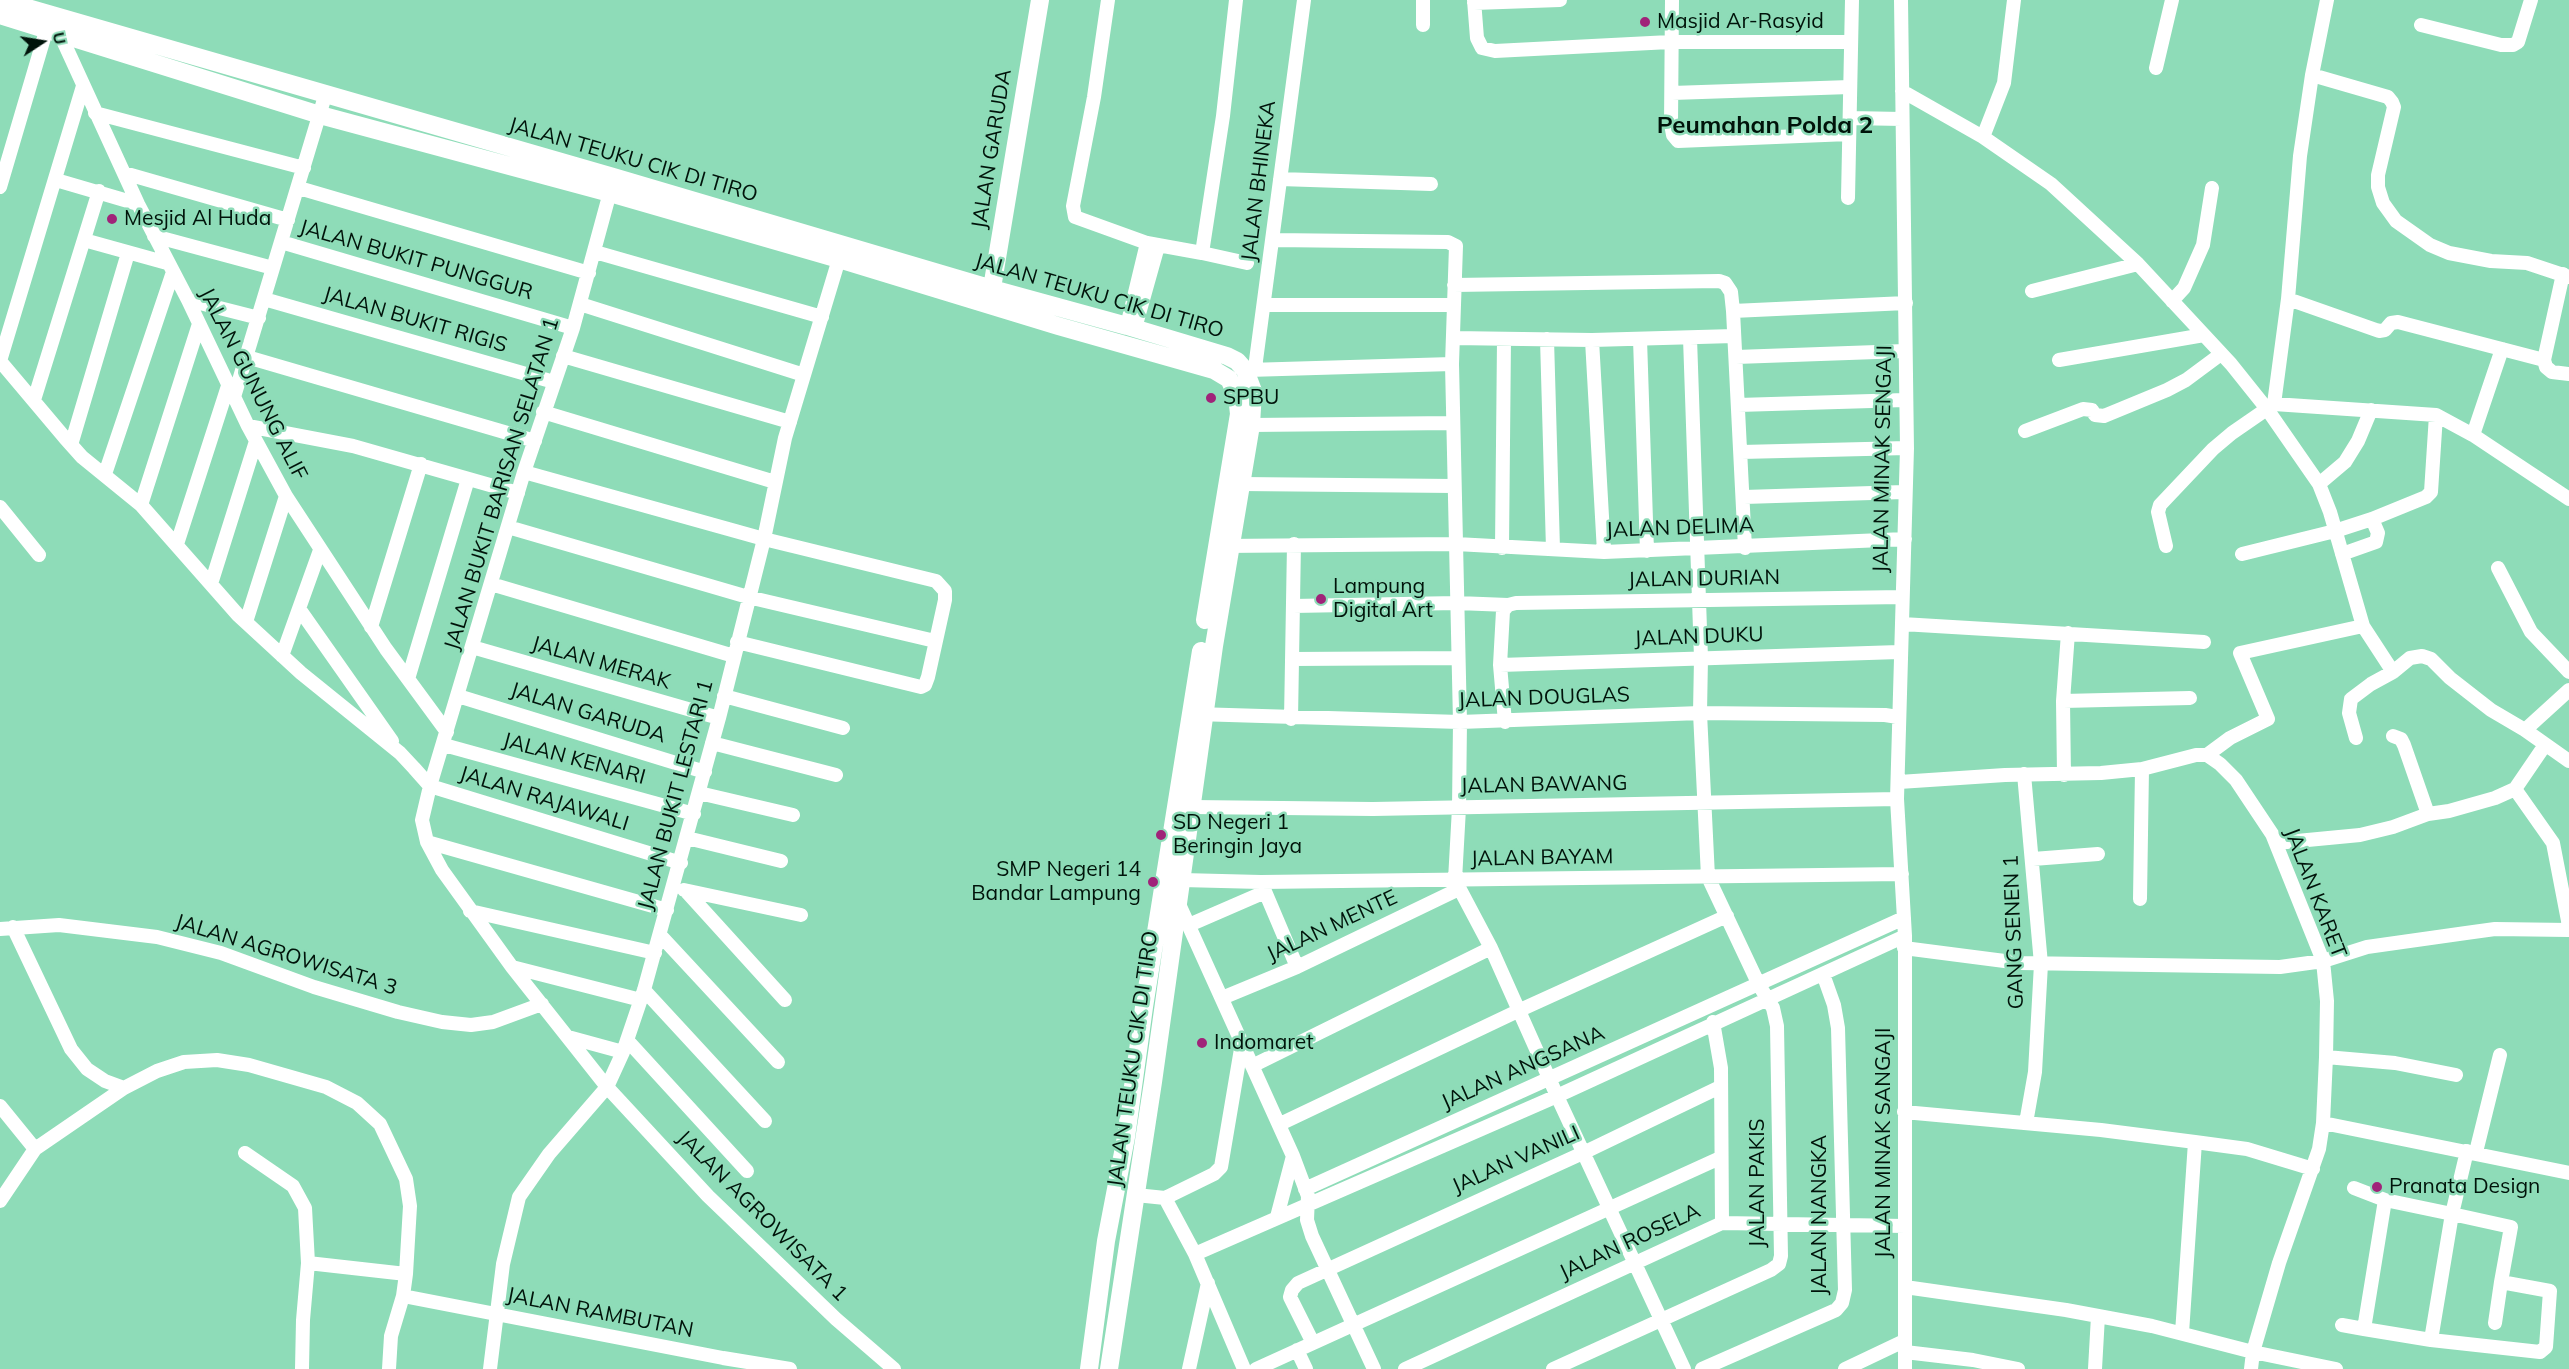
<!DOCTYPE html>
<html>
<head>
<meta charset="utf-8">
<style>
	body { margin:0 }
	#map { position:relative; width:2569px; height:1369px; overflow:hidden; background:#8edcb8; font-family:Mulish,sans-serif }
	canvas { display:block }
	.north { position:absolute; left:12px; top:12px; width:60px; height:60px; -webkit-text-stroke:4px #8edcb8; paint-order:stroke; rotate:78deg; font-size:16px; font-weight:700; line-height:24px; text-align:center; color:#00130a }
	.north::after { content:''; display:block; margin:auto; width:21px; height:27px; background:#00130a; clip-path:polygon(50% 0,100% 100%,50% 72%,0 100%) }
</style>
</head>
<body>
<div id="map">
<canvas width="2569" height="1369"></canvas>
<div class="north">U</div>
</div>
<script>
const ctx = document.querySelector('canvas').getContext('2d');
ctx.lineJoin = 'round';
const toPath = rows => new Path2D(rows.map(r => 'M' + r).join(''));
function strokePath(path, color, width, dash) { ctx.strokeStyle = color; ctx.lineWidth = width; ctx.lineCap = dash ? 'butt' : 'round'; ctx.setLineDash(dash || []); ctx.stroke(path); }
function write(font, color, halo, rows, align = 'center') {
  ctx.font = font + ' Mulish,sans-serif'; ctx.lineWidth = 5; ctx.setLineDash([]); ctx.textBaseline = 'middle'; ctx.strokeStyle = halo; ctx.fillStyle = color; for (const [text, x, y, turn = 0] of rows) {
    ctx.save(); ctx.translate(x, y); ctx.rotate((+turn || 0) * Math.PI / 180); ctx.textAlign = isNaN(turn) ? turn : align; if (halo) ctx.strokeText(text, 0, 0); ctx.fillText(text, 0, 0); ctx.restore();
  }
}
strokePath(toPath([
	[1108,0,1094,97,1073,206,1075,217,1147,243,1202,253,1223,116,1236,0],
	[1474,0,1477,38,1482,48,1495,51,1670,42,1851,42],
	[1672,0,1671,124,1673,135,1678,141,1849,134],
	[1901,0,1907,448,1897,799,1905,936,1905,1369],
	[1474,3,1560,0],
	[1423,25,1423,0],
	[2421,25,2501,45,2513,45,2518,42,2531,0],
	[60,34,138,204,188,300,248,426,286,496,386,649,447,732],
	[2156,68,2172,0],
	[2312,75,2388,97,2392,102,2394,107,2378,175,2378,187,2383,203,2396,221,2430,245,2449,253,2491,261,2527,263,2569,277],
	[1902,91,1983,137,2051,184,2138,264,2231,364,2267,409,2319,484,2330,512,2363,626,2393,672,2410,658,2422,656,2431,659,2450,678,2491,710,2525,730,2569,690],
	[1672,93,1850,87],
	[95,113,304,168],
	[1850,118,1902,119],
	[1983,137,2004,83,2014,0],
	[124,173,288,220],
	[1280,179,1431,184],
	[56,180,138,204],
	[612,185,573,328,524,472,430,786,681,863],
	[0,187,49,21],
	[299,188,589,273],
	[1848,198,1852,0],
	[154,236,273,268],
	[84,240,167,263],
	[1273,240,1448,242,1456,246,1452,364,1460,722,1459,808,1455,880,1491,948,1557,1096,1684,1369],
	[281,242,573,328],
	[595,252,822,317],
	[1202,253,1247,263],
	[1454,285,1719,281,1725,283,1731,292,1733,311,1745,548],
	[2032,291,2138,264],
	[264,299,554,382],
	[2288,299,2379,331,2385,330,2391,323,2398,322,2544,360,2563,274],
	[188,300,259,318],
	[2172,301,2184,288,2203,245,2212,188],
	[580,304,804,375],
	[1264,305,1453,305],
	[1733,311,1906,303],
	[1127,326,1147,243],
	[1135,328,1158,246],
	[1453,338,1592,340,1734,336],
	[1547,339,1553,549],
	[1640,339,1647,551],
	[1592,340,1604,552],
	[563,356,790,422],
	[247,357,535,441],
	[1736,357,1905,351],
	[2059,360,2204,335],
	[2544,360,2546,367,2552,372,2569,374],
	[0,361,65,438,82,457,141,505,238,615,301,673,400,753,414,768,430,786,422,820,427,842,442,870,512,967,607,1087,708,1196,836,1319,894,1369],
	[0,361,83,86],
	[1255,368,1304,0],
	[1248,370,1452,364],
	[234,397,325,96],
	[34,400,99,191],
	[2274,404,2288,299,2300,156,2312,75,2327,0],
	[1738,405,1905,400],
	[543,412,775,482],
	[1251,425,1453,423],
	[248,426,353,446,518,493],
	[2025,431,2083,409,2092,410,2095,415,2104,416,2167,390,2186,380,2221,354],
	[2473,435,2502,349],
	[71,445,128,253],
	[1741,452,1907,448],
	[524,472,764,539,936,581,945,591,945,600,928,677,925,685,921,687,737,642],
	[105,474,173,272],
	[1241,484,1454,486],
	[2319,484,2345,462,2358,441,2371,410],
	[1744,497,1904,492],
	[141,505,199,324],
	[0,507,39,555],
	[508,527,748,597,935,641],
	[177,544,228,386],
	[1222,546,1456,544,1604,552,1905,539],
	[2166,546,2158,512,2160,505,2213,449,2232,433,2274,404,2436,415,2473,435,2569,499],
	[1502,548,1504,339],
	[2242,554,2335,531,2372,519,2426,497,2431,492,2436,415],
	[2342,554,2376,542,2378,533,2372,519],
	[2498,568,2531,632,2569,672],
	[211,584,256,441],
	[491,584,734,656],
	[1293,606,1457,603,1508,605,1516,603,1902,597],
	[300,610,392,741],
	[246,622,286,496],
	[1902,624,2204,642],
	[371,627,421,464],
	[472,647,719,718],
	[282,656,320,550],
	[1292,659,1457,658],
	[1500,665,1899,652],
	[408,679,468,479],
	[458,696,705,772],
	[724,696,843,728],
	[2063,701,2190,698],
	[1196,714,1460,722,1700,713,1885,715,1898,717],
	[1291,719,1294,544],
	[1505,722,1500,665,1503,611,1508,605],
	[2525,730,2569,761],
	[2393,736,2401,739,2404,745,2428,814],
	[2356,738,2349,713,2351,699,2371,684,2393,672],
	[712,743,836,775],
	[444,745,694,814],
	[2207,755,2230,738,2268,719,2240,653,2363,626],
	[2024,774,2041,964,2035,1072,2026,1123],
	[2064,775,2063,701,2068,633],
	[1899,782,2005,775,2101,773,2142,769,2196,755,2207,755,2220,764,2236,780,2272,834,2323,961,2327,1001,2326,1057,2323,1123,2319,1149,2279,1263,2253,1352,2251,1369],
	[2515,789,2553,843,2569,926],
	[699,793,793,815],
	[1192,807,1373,809,1897,799],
	[687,838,781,861],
	[427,842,667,910],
	[2276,843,2360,835,2393,827,2428,814,2449,811,2495,798,2515,789,2545,745],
	[2033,859,2098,854],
	[1182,880,1261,882,1902,874],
	[1261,882,1297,967],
	[684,890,801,915],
	[686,891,785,1000],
	[2140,899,2142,769],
	[1178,902,1293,1156,1308,1196,1307,1220,1312,1236,1374,1369],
	[470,911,655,953],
	[1189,925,1265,892],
	[13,927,71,1049,87,1069,105,1081,124,1088,157,1071,184,1062,217,1060,249,1065,326,1087,357,1103,380,1124,406,1179,410,1206,406,1274,403,1296,391,1336,389,1369],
	[0,929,59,925,157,937,221,953,314,987,398,1012,442,1022,471,1025,493,1022,542,1004],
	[660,935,778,1062],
	[1904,948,2020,963,2280,967,2323,961,2367,947,2466,933,2495,929,2569,930],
	[512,967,641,1000],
	[644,990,765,1121],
	[1222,998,1297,967,1459,889],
	[568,1037,623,1052],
	[627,1040,747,1171],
	[2326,1057,2395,1063,2456,1075],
	[1252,1066,1491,948],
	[0,1106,35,1149],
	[1904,1112,2101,1130,2195,1142,2247,1149,2313,1169],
	[2323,1123,2569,1173],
	[1280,1124,1520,1010,1727,916],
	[2476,1152,2500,1055],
	[245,1153,293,1186,305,1208,308,1263,303,1320,302,1369],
	[2354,1188,2385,1200],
	[1305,1189,1904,918],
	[1136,1195,1165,1198,1195,1254,1244,1369],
	[1165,1198,1214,1174,1221,1167,1242,1043],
	[2385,1200,2452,1214,2431,1340,2364,1329,2385,1200],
	[0,1201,35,1149,124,1088],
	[1277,1217,1293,1156],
	[1722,1223,1905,1226],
	[1195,1254,1557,1096,1905,936],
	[308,1263,406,1274],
	[1905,1287,2066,1310,2152,1326,2253,1352,2336,1369],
	[403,1296,723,1358,790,1369],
	[2495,1323,2501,1282],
	[2342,1325,2364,1329],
	[2182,1333,2195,1142],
	[2431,1340,2540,1352,2546,1347,2550,1291,2501,1282,2511,1227,2452,1214,2467,1151],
	[1313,1343,1290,1297,1292,1290,1298,1283,1583,1153,1720,1087],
	[1297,1350,1306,1369],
	[1905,1352,1973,1360,2018,1369],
	[490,1369,503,1264,519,1197,549,1154,607,1087,623,1052,644,990,719,718,764,539,785,438,839,259],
	[1189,1369,1208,1283],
	[1256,1369,1720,1158],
	[1405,1369,1722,1223,1721,1068,1713,1022],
	[1553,1369,1771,1270,1779,1264,1781,1256,1777,1026,1773,1008,1759,985,1708,877,1700,713,1701,658,1690,338],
	[1702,1369,1836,1310,1842,1303,1845,1290,1838,1028,1834,1005,1823,974],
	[1845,1369,1904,1341],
	[2095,1369,2098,1316]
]), '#fff', 14);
strokePath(toPath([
	[0,0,613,177,992,289,1127,326,1227,356,1237,361,1245,370,1253,391,1251,425,1214,646,1153,1082,1109,1369],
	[0,15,320,115,610,193,839,259,1058,326,1214,370,1229,379,1237,396,1239,414,1205,620],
	[990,300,1040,0],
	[1089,1369,1106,1241,1126,1137,1144,1007,1201,651]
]), '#fff', 18);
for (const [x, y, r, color] of [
	[1645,22,6,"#a02379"],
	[112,219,6,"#a02379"],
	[1211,398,6,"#a02379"],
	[1321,599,6,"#a02379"],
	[1161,835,6,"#a02379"],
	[1153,882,6,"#a02379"],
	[1202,1043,6,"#a02379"],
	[2377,1187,6,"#a02379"]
]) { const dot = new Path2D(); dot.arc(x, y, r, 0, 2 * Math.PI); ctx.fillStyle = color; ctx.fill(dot); strokePath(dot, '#8edcb8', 2); }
write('21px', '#00130a', '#8edcb8', [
	["Masjid Ar-Rasyid",1657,22],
	["Mesjid Al Huda",124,219],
	["SPBU",1223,398],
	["Lampung",1333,587],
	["Digital Art",1333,611],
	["SD Negeri 1",1173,823],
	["Beringin Jaya",1173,847],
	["SMP Negeri 14",1141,870,"right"],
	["Bandar Lampung",1141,894,"right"],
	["Indomaret",1214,1043],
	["Pranata Design",2389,1187]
], 'left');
write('21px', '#00130a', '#8edcb8', [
	["JALAN GARUDA",992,149,-81],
	["JALAN TEUKU CIK DI TIRO",633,160,16],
	["JALAN BHINEKA",1259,181,-83],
	["JALAN BUKIT PUNGGUR",416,260,16],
	["JALAN TEUKU CIK DI TIRO",1099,296,16],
	["JALAN BUKIT RIGIS",415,320,16],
	["JALAN GUNUNG ALIF",253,384,63],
	["JALAN MINAK SENGAJI",1883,459,-89],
	["JALAN BUKIT BARISAN SELATAN 1",502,484,-73],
	["JALAN DELIMA",1680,528,-2],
	["JALAN DURIAN",1704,579,-1],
	["JALAN DUKU",1699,637,-2],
	["JALAN MERAK",601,663,16],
	["JALAN DOUGLAS",1544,698,-2],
	["JALAN GARUDA",588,713,17],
	["JALAN KENARI",574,759,15],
	["JALAN BAWANG",1544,785,-1],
	["JALAN BUKIT LESTARI 1",676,795,-75],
	["JALAN RAJAWALI",544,799,17],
	["JALAN BAYAM",1542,858,-1],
	["JALAN KARET",2315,893,69],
	["JALAN MENTE",1332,926,-25],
	["GANG SENEN 1",2014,932,-92],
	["JALAN AGROWISATA 3",286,955,17],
	["JALAN TEUKU CIK DI TIRO",1133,1059,-82],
	["JALAN ANGSANA",1523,1068,-24],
	["JALAN MINAK SANGAJI",1884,1143,-90],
	["JALAN VANILI",1516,1160,-24],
	["JALAN PAKIS",1758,1183,-90],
	["JALAN NANGKA",1820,1215,-90],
	["JALAN AGROWISATA 1",762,1216,45],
	["JALAN ROSELA",1630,1242,-25],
	["JALAN RAMBUTAN",600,1313,11]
]);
write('bold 24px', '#00130a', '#8edcb8', [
	["Peumahan Polda 2",1765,126]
]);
</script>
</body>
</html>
